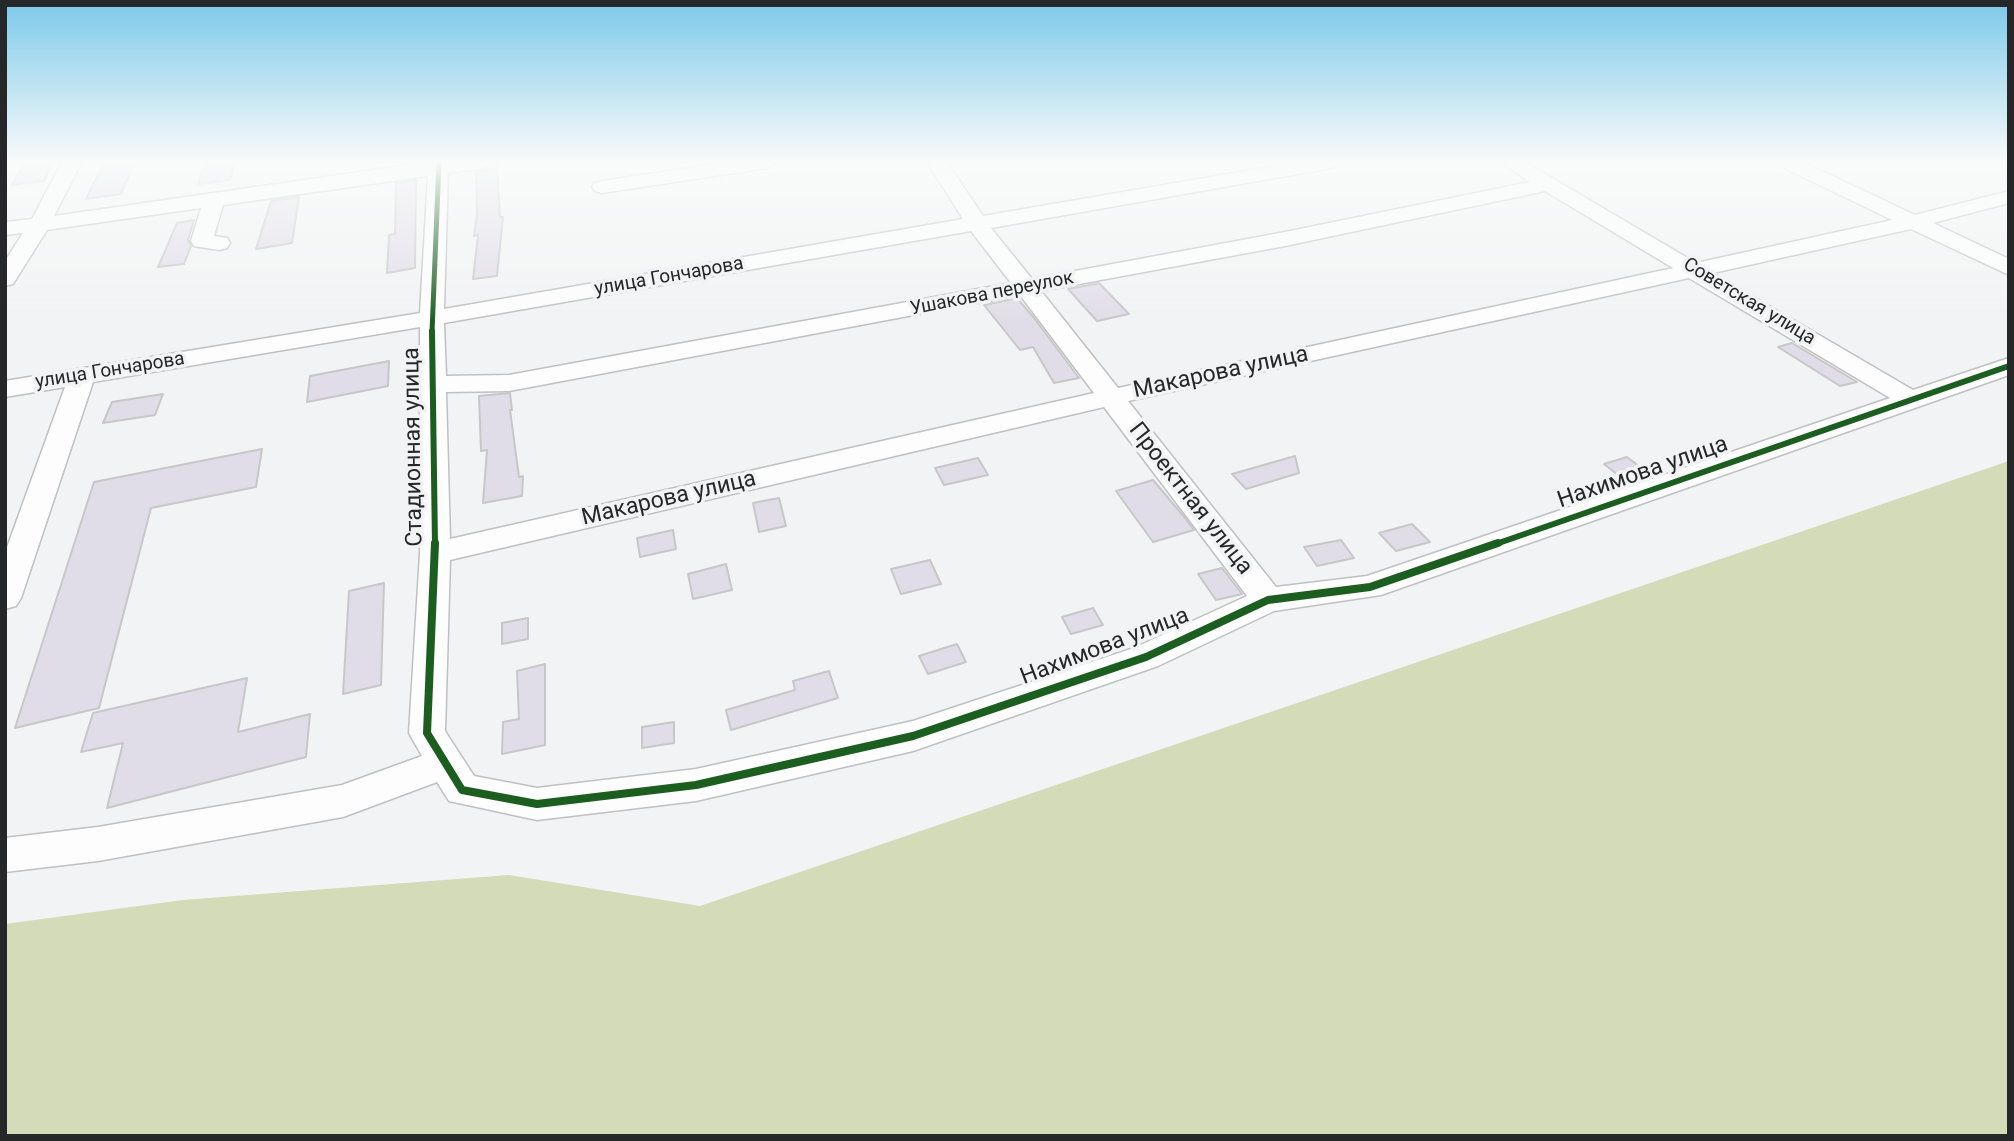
<!DOCTYPE html>
<html>
<head>
<meta charset="utf-8">
<style>
	body { margin:0 }
	#map { position:relative; width:2014px; height:1141px; overflow:hidden; background:#f2f3f4; font-family:Roboto,sans-serif }
	canvas { display:block }
	.frame { position:absolute; inset:0; border:7px solid #262728; pointer-events:none }
</style>
</head>
<body>
<div id="map">
<canvas width="2014" height="1141"></canvas>
<div class="frame"></div>
</div>
<script>
const ctx = document.querySelector('canvas').getContext('2d');
ctx.lineJoin = 'round';
function fillPath(path, color) { ctx.fillStyle = color; ctx.fill(path, 'evenodd'); }
const toPath = rows => new Path2D(rows.map(r => 'M' + r).join(''));
function strokePath(path, color, width, dash) { ctx.strokeStyle = color; ctx.lineWidth = width; ctx.lineCap = dash ? 'butt' : 'round'; ctx.setLineDash(dash || []); ctx.stroke(path); }
function write(font, color, halo, rows, align = 'center') {
  ctx.font = font + ' Roboto,sans-serif'; ctx.lineWidth = 7; ctx.setLineDash([]); ctx.textBaseline = 'middle'; ctx.strokeStyle = halo; ctx.fillStyle = color; for (const [text, x, y, turn = 0] of rows) {
    ctx.save(); ctx.translate(x, y); ctx.rotate((+turn || 0) * Math.PI / 180); ctx.textAlign = isNaN(turn) ? turn : align; if (halo) ctx.strokeText(text, 0, 0); ctx.fillText(text, 0, 0); ctx.restore();
  }
}
fillPath(toPath([
	[2009,461,2009,1136,5,1136,5,924,183,900,509,875,700,906]
]), '#d3dbb8');
const building = toPath([
	[24,162,53,162,44,181,12,185,24,162],
	[104,162,135,162,121,194,86,199,104,162],
	[205,162,235,162,230,180,198,184,205,162],
	[497,167,500,217,503,217,497,276,473,279,478,235,474,236,477,214,476,172,497,167],
	[416,180,415,268,387,273,389,235,395,234,396,183,416,180],
	[299,197,292,243,256,249,271,201,299,197],
	[194,220,188,240,191,246,184,264,158,267,177,223,194,220],
	[1099,283,1129,314,1097,321,1068,289,1099,283],
	[1017,298,1034,318,1079,378,1054,383,1033,347,1020,350,984,305,1017,298],
	[1792,343,1857,382,1840,386,1778,347,1792,343],
	[389,361,388,386,307,402,310,376,389,361],
	[510,393,512,410,510,410,519,477,523,476,522,496,483,503,487,450,481,451,479,396,510,393],
	[163,394,155,415,103,423,112,402,163,394],
	[262,449,256,487,151,508,99,708,15,728,94,482,262,449],
	[1295,456,1299,473,1246,489,1232,474,1295,456],
	[1627,457,1648,473,1624,480,1604,464,1627,457],
	[978,458,988,475,944,485,935,468,978,458],
	[1153,480,1185,518,1194,530,1153,542,1116,491,1153,480],
	[779,498,786,526,759,532,753,503,779,498],
	[1412,524,1430,542,1396,551,1379,533,1412,524],
	[673,530,676,549,640,557,637,538,673,530],
	[1341,540,1354,558,1317,566,1304,547,1341,540],
	[930,560,941,584,901,594,891,569,930,560],
	[726,564,732,590,693,599,688,574,726,564],
	[1222,568,1242,594,1216,600,1198,574,1222,568],
	[384,583,381,685,343,694,349,591,384,583],
	[1093,608,1103,625,1071,634,1062,617,1093,608],
	[528,618,528,639,502,644,502,623,528,618],
	[957,644,966,662,928,674,919,656,957,644],
	[545,664,545,745,502,754,503,722,519,719,517,671,545,664],
	[829,671,838,698,731,730,726,710,795,690,793,681,829,671],
	[247,678,238,732,310,714,306,757,107,808,123,743,81,752,93,713,247,678],
	[674,722,674,743,642,748,642,727,674,722]
]);
fillPath(building, '#e1dde8');
strokePath(building, '#c7c7c8', 2);
const minor = toPath([
	[62,162,82,162,54,216,429,162,494,162,484,168,448,173,444,309,963,219,927,162,947,162,983,216,1298,162,1342,162,1332,168,991,228,1032,279,1285,232,1530,182,1501,162,1525,162,1696,263,1892,220,1780,166,1777,162,1803,162,1915,215,2009,191,2009,203,1933,223,2009,259,2009,275,1911,229,1713,273,1913,390,2009,358,2009,375,1381,595,1274,611,1158,666,913,751,696,801,537,820,449,801,437,782,343,817,98,861,5,872,5,838,98,827,342,785,422,756,409,733,420,553,420,327,93,382,21,598,16,606,5,609,5,553,65,387,5,397,5,381,420,313,428,176,223,205,214,236,227,238,230,243,227,248,219,250,194,246,191,241,201,208,47,230,13,284,5,286,5,261,23,233,5,235,5,222,32,219,62,162],
	[1545,191,1673,268,1118,388,1041,291,1285,246,1545,191],
	[971,231,1011,283,509,375,446,376,444,323,971,231],
	[1689,278,1890,398,1367,576,1276,587,1128,401,1689,278],
	[1020,295,1094,393,450,539,446,392,509,391,1020,295],
	[1104,407,1247,596,1134,648,913,721,696,769,537,788,474,776,445,731,450,560,1104,407],
	[728,162,777,162,767,168,602,193,595,191,592,187,595,183,602,181,728,162]
]);
strokePath(minor, '#bfc0c1', 3);
fillPath(minor, '#fdfdfd');
strokePath(toPath([
	[432,332,439,162]
]), '#1b5e20', 5);
strokePath(toPath([
	[432,331,435,545],
	[1493,545,2009,366]
]), '#1b5e20', 6);
strokePath(toPath([
	[435,543,427,733,462,790,537,804,696,785,913,736,1146,657,1268,600,1370,587,1498,543]
]), '#1b5e20', 8);
const sky = ctx.createLinearGradient(0, 0, 0, 322);
sky.addColorStop(0, '#7cc9ea');
sky.addColorStop(0.5, '#f9fafa');
sky.addColorStop(1, '#f9fafa00');
ctx.fillStyle = sky;
ctx.fillRect(0, 0, 2014, 322);
write('19px', '#262728', '#f1f3f5', [
	["улица Гончарова",669,277,-10],
	["Ушакова переулок",992,294,-11],
	["Советская улица",1749,302,31],
	["улица Гончарова",110,371,-9]
]);
write('23px', '#262728', '#f1f3f5', [
	["Макарова улица",1221,373,-12],
	["Стадионная улица",414,447,-91],
	["Нахимова улица",1643,473,-19],
	["Макарова улица",669,499,-13],
	["Проектная улица",1190,499,52],
	["Нахимова улица",1105,647,-21]
]);
</script>
</body>
</html>
